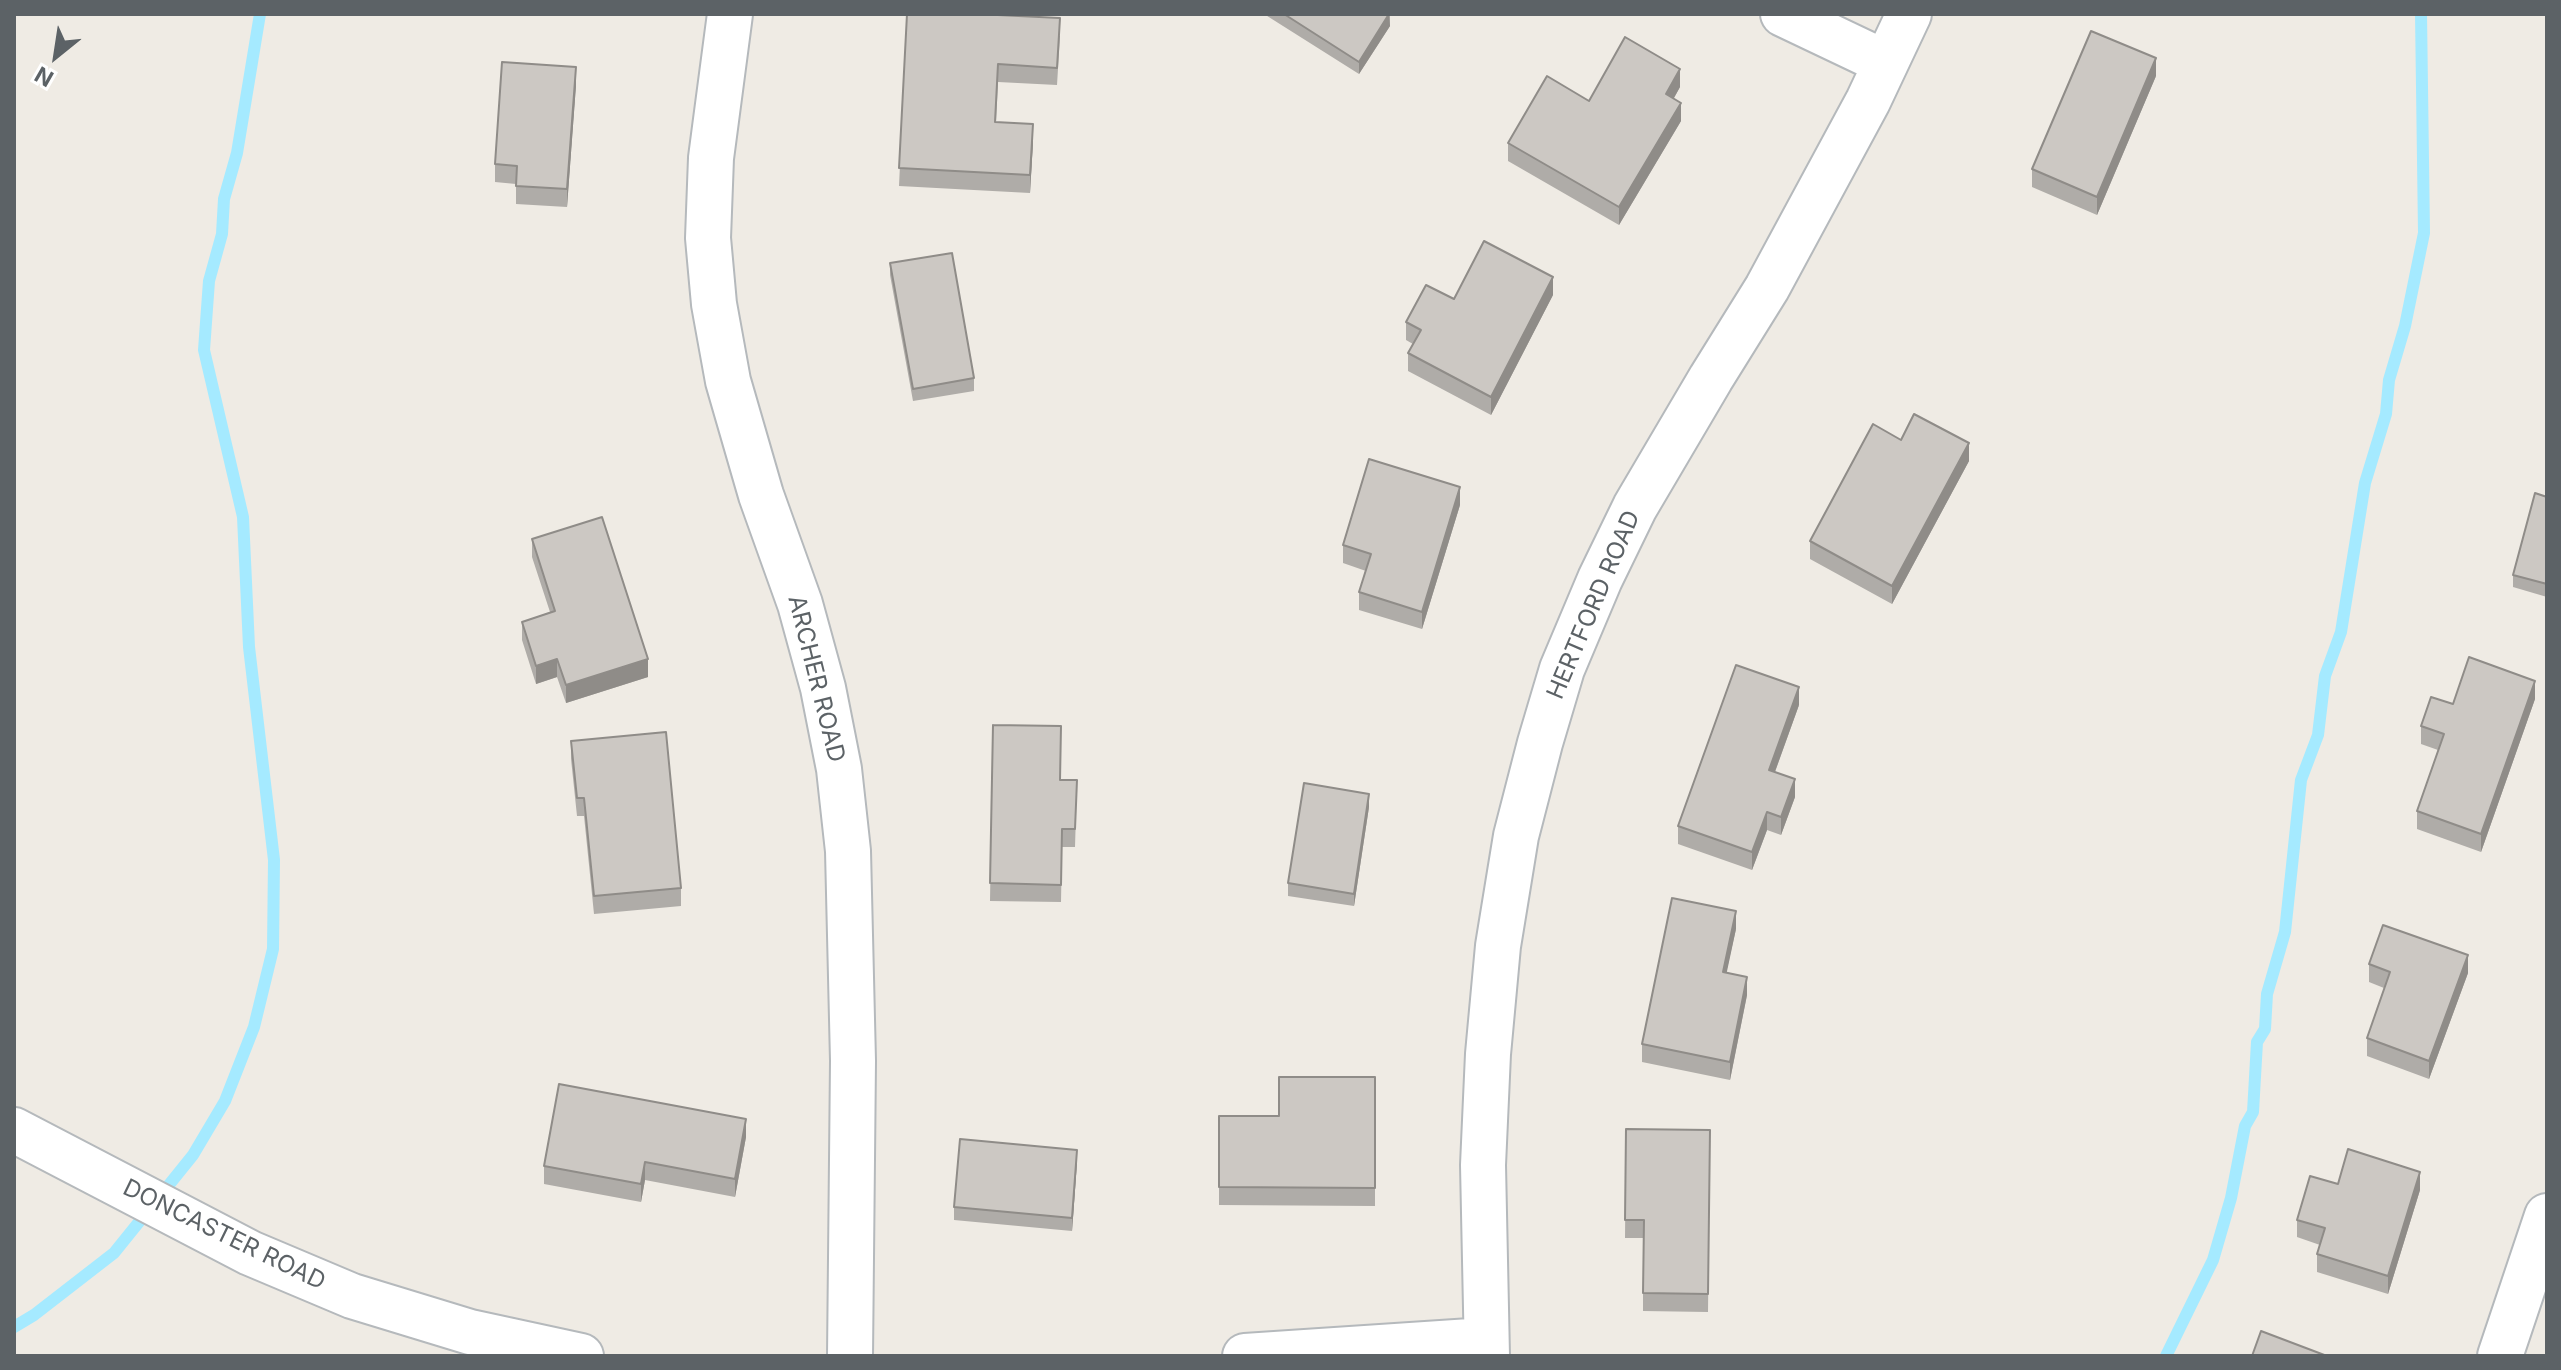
<!DOCTYPE html>
<html>
<head>
<meta charset="utf-8">
<style>
	body { margin:0 }
	#map { position:relative; width:2561px; height:1370px; overflow:hidden; background:#efebe4; font-family:Inter,sans-serif }
	canvas { display:block }
	.frame { position:absolute; inset:0; border:16px solid #5c6266; pointer-events:none }
	.north { position:absolute; left:16px; top:16px; width:80px; height:80px; -webkit-text-stroke:6px #fff; paint-order:stroke; rotate:210deg; font-size:22px; font-weight:700; line-height:32px; text-align:center; color:#5c6266 }
	.north::after { content:''; display:block; margin:auto; width:28px; height:36px; background:#5c6266; clip-path:polygon(50% 0,100% 100%,50% 72%,0 100%) }
</style>
</head>
<body>
<div id="map">
<canvas width="2561" height="1370"></canvas>
<div class="frame"></div>
<div class="north">N</div>
</div>
<script>
const ctx = document.querySelector('canvas').getContext('2d');
ctx.lineJoin = 'round';
const toPath = rows => new Path2D(rows.map(r => 'M' + r).join(''));
function strokePath(path, color, width, dash) { ctx.strokeStyle = color; ctx.lineWidth = width; ctx.lineCap = dash ? 'butt' : 'round'; ctx.setLineDash(dash || []); ctx.stroke(path); }
function fillPath(path, color) { ctx.fillStyle = color; ctx.fill(path, 'evenodd'); }
function write(font, color, halo, rows, align = 'center') {
  ctx.font = font + ' Inter,sans-serif'; ctx.lineWidth = 6; ctx.setLineDash([]); ctx.textBaseline = 'middle'; ctx.strokeStyle = halo; ctx.fillStyle = color; for (const [text, x, y, turn = 0] of rows) {
    ctx.save(); ctx.translate(x, y); ctx.rotate((+turn || 0) * Math.PI / 180); ctx.textAlign = isNaN(turn) ? turn : align; if (halo) ctx.strokeText(text, 0, 0); ctx.fillText(text, 0, 0); ctx.restore();
  }
}
strokePath(toPath([
	[14,1327,34,1315,114,1253,193,1155,225,1101,254,1027,273,949,274,860,249,647,243,517,204,350,209,281,222,234,224,199,237,153,260,14],
	[2166,1356,2213,1260,2231,1198,2245,1126,2253,1112,2257,1042,2265,1029,2267,994,2285,932,2301,780,2318,735,2325,676,2341,632,2365,483,2386,414,2389,380,2405,326,2424,233,2421,14]
]), '#a5eaff', 12);
const minor = toPath([
	[730,14,711,158,708,238,714,304,728,381,761,495,800,604,823,688,839,769,848,851,853,1061,850,1356],
	[1783,14,1886,63],
	[14,1130,250,1253,352,1296,470,1332,581,1356],
	[1245,1356,1486,1340],
	[1487,1356,1483,1165,1488,1054,1498,946,1516,836,1540,743,1562,669,1600,579,1635,507,1711,378,1767,288,1868,101,1909,14],
	[2500,1356,2547,1216]
]);
strokePath(minor, '#b5b9bc', 48);
strokePath(minor, '#fff', 44);
fillPath(toPath([
	[907,14,1060,36,1057,85,998,82,996,122,1033,142,1030,193,899,186],
	[1264,14,1390,14,1390,26,1359,74],
	[2156,76,2097,215,2032,187,2032,169],
	[576,85,567,207,516,204,516,184,495,182,495,164],
	[1680,87,1674,98,1681,121,1619,225,1508,161,1508,143,1589,101],
	[890,263,974,378,974,391,913,401,890,275],
	[1553,295,1491,415,1408,371,1408,353,1413,344,1406,340,1406,322],
	[1901,440,1969,461,1892,604,1810,559,1810,541],
	[2547,497,2547,597,2513,587,2513,575],
	[1460,505,1422,629,1359,610,1359,592,1366,571,1343,563,1343,545],
	[532,539,648,677,566,703,557,677,536,684,522,640,522,622,550,612,532,557],
	[2535,699,2481,852,2417,829,2417,811,2438,750,2421,744,2421,726,2453,704],
	[1799,705,1775,772,1795,797,1781,835,1767,830,1752,870,1678,844,1678,826],
	[993,725,1060,780,1077,780,1075,847,1062,847,1061,902,990,901],
	[571,741,681,888,681,906,594,914,584,816,577,816,571,759],
	[1369,807,1354,906,1288,896,1288,883],
	[1736,929,1726,973,1747,995,1730,1080,1642,1062,1642,1044],
	[2369,964,2468,973,2429,1079,2367,1056,2367,1038,2384,988,2369,982],
	[1375,1077,1375,1206,1219,1205,1219,1116,1279,1116],
	[1626,1129,1710,1130,1708,1312,1643,1311,1643,1238,1625,1238],
	[746,1137,735,1197,645,1180,641,1202,544,1184,544,1166],
	[1077,1162,1072,1231,954,1220,954,1207],
	[2338,1184,2420,1190,2388,1294,2317,1272,2317,1254,2320,1245,2297,1237,2297,1220]
]), '#afaca8');
fillPath(toPath([
	[1389,14,1390,26,1359,74,1359,62],
	[2156,58,2156,76,2097,215,2097,197],
	[576,67,576,85,567,207,567,189],
	[1680,69,1680,87,1666,112,1666,94],
	[1681,103,1681,121,1619,225,1619,207],
	[1033,124,1033,142,1030,193,1030,175],
	[1553,277,1553,295,1491,415,1491,397],
	[1969,443,1969,461,1892,604,1892,586],
	[1460,487,1460,505,1422,629,1422,612],
	[557,659,557,677,536,684,536,666],
	[648,659,648,677,566,703,566,685],
	[2535,681,2535,699,2481,852,2481,834],
	[1799,687,1799,705,1769,788,1769,770],
	[1795,779,1795,797,1781,835,1781,817],
	[1369,794,1369,807,1354,906,1354,894],
	[1767,812,1767,830,1752,870,1752,852],
	[1736,911,1736,929,1723,990,1723,972],
	[2468,955,2468,973,2429,1079,2429,1061],
	[1747,977,1747,995,1730,1080,1730,1062],
	[746,1119,746,1137,735,1197,735,1179],
	[1077,1150,1077,1162,1072,1231,1072,1218],
	[645,1162,645,1180,641,1202,641,1184],
	[2420,1172,2420,1190,2388,1294,2388,1276]
]), '#8f8c88');
const building = toPath([
	[907,14,977,14,1060,18,1057,68,998,64,995,122,1033,124,1030,175,899,168,907,14],
	[1284,14,1389,14,1359,62,1284,14],
	[2091,31,2156,58,2097,197,2032,169,2091,31],
	[1625,37,1680,69,1666,94,1681,103,1619,207,1508,143,1547,76,1589,101,1625,37],
	[502,62,576,67,567,189,516,186,517,166,495,164,502,62],
	[1484,241,1553,277,1491,397,1408,353,1421,330,1406,322,1426,285,1454,299,1484,241],
	[952,253,974,378,913,389,890,263,952,253],
	[1914,414,1969,443,1892,586,1810,541,1873,424,1901,440,1914,414],
	[1369,459,1460,487,1422,612,1359,592,1371,554,1343,545,1369,459],
	[2535,493,2547,497,2547,584,2513,575,2535,493],
	[602,517,648,659,566,685,557,659,536,666,522,622,555,611,532,539,602,517],
	[2469,657,2535,681,2481,834,2417,811,2444,734,2421,726,2431,697,2453,704,2469,657],
	[1736,665,1799,687,1769,770,1795,779,1781,817,1767,812,1752,852,1678,826,1736,665],
	[993,725,1061,726,1060,780,1077,780,1075,829,1062,829,1061,885,990,883,993,725],
	[666,732,681,888,594,896,584,798,577,798,571,741,666,732],
	[1304,783,1369,794,1354,894,1288,883,1304,783],
	[1672,898,1736,911,1723,972,1747,977,1730,1062,1642,1044,1672,898],
	[2383,925,2468,955,2429,1061,2367,1038,2390,972,2369,964,2383,925],
	[1279,1077,1375,1077,1375,1188,1219,1187,1219,1116,1279,1116,1279,1077],
	[559,1084,746,1119,735,1179,645,1162,641,1184,544,1166,559,1084],
	[1626,1129,1710,1130,1708,1294,1643,1293,1644,1220,1625,1220,1626,1129],
	[960,1139,1077,1150,1072,1218,954,1207,960,1139],
	[2348,1149,2420,1172,2388,1276,2317,1254,2325,1228,2297,1220,2310,1176,2338,1184,2348,1149],
	[2261,1331,2327,1356,2252,1356,2261,1331]
]);
fillPath(building, '#ccc8c3');
strokePath(building, '#8f8c88', 2);
write('24px', '#5c6266', '#fff', [
	["HERTFORD ROAD",1594,605,-67],
	["ARCHER ROAD",816,679,76],
	["DONCASTER ROAD",224,1235,26]
]);
</script>
</body>
</html>
